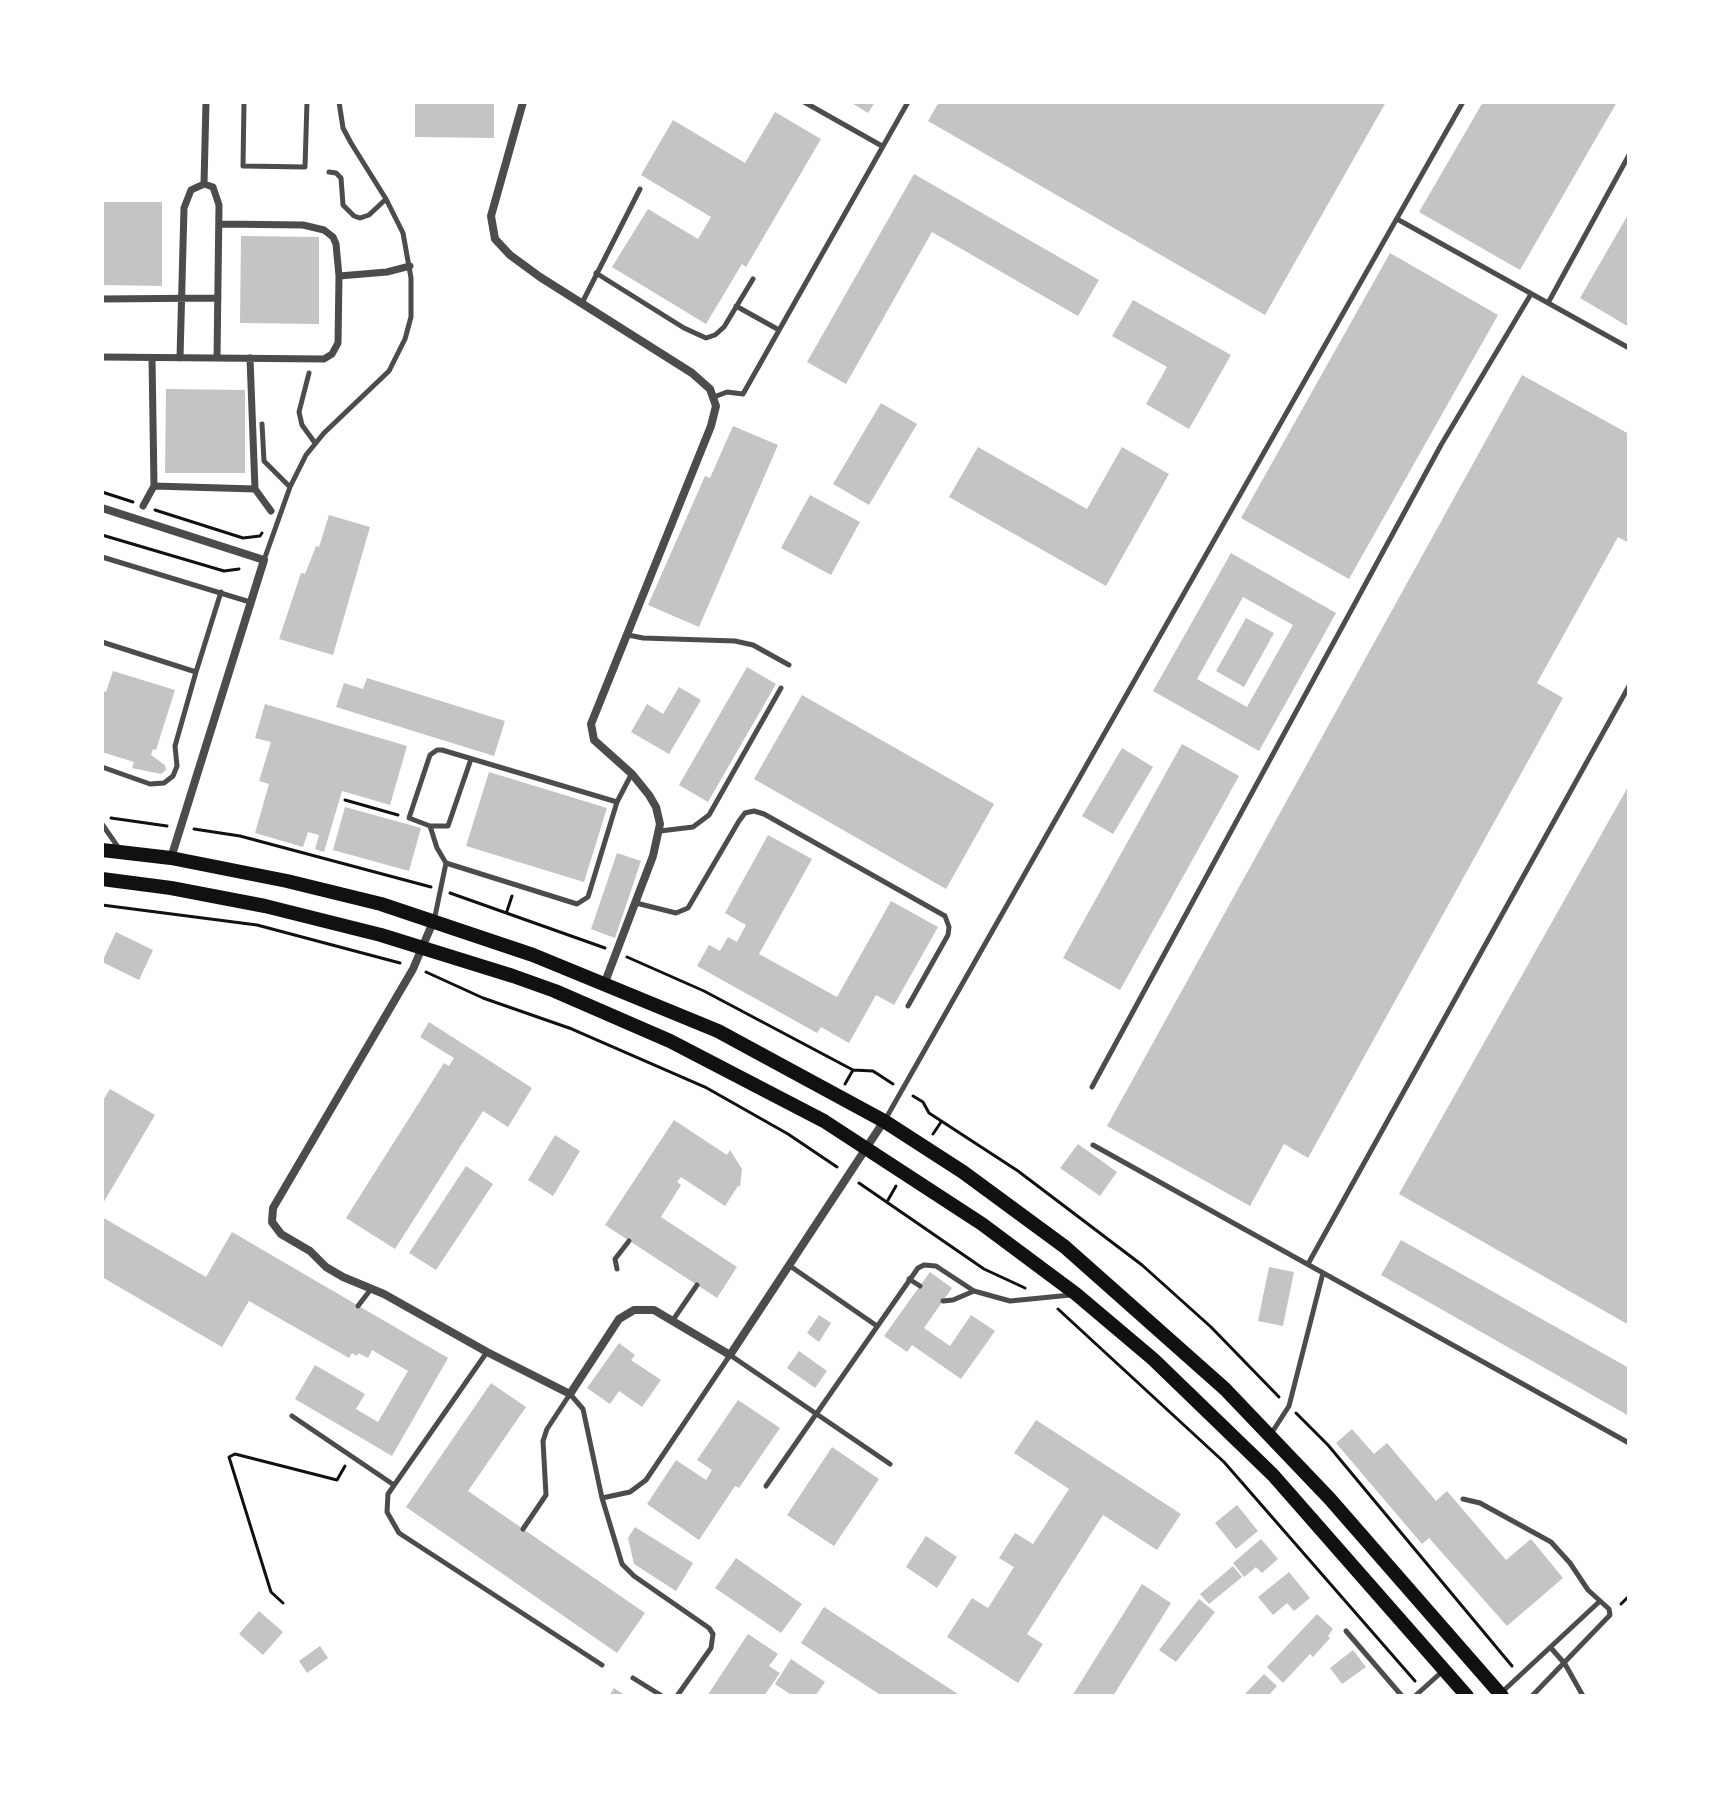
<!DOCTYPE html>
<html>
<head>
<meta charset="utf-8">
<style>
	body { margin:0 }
	#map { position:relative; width:1731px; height:1798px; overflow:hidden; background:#fff; font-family:"Fira Sans Condensed",sans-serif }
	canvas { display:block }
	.frame { position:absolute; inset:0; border:104px solid #fff; pointer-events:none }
</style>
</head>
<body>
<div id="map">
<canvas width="1731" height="1798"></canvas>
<div class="frame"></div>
</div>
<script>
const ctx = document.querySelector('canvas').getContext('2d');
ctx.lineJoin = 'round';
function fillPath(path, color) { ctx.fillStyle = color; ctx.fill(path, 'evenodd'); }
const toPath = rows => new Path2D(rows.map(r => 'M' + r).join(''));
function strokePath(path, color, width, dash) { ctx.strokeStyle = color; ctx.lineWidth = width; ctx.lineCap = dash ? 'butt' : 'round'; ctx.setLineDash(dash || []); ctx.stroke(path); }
fillPath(toPath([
	[415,102,494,102,494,138,415,137],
	[850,102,875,102,868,113],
	[939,102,1386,102,1265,315,928,121],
	[1483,102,1617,102,1520,270,1419,212],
	[775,112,821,139,746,267,742,264,706,324,612,267,648,209,698,239,711,217,641,175,673,120,745,163],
	[914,174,1099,280,1078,316,932,232,846,384,807,362],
	[102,202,162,202,162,286,102,285],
	[1629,213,1629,327,1580,298],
	[241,236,319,237,319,324,240,323],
	[1390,253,1498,315,1349,579,1241,518],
	[1133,300,1231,355,1189,429,1146,404,1167,367,1112,336],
	[1522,375,1629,434,1629,543,1618,537,1537,683,1563,698,1308,1158,1284,1144,1250,1206,1107,1126],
	[166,389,245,390,245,473,165,473],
	[881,403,917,424,869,505,833,484],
	[733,426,778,445,699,627,648,605,705,476,710,478],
	[978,447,1087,509,1122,447,1169,474,1106,586,949,497],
	[810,495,860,522,831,575,781,548],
	[329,515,370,527,333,655,279,639,301,573,305,574,316,546,319,547],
	[1231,553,1336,613,1259,751,1153,691],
	[1243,597,1293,625,1247,707,1197,679],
	[1246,618,1274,633,1244,687,1216,671],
	[747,667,776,684,708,802,679,785],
	[113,671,175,690,156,750,153,749,151,755,165,765,166,770,161,774,132,768,134,762,102,752,102,690,106,692],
	[367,678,505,721,494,756,336,707,344,683,363,689],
	[679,687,701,700,669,754,631,732,647,704,663,714],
	[802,695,994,804,946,889,754,779],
	[265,704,407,746,390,805,342,791,324,852,315,849,319,835,308,832,303,847,255,833,269,784,259,781,271,742,255,738],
	[1182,744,1239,776,1120,990,1063,958],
	[1122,748,1153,767,1113,834,1082,816],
	[489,772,607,808,584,882,466,846],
	[1629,785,1629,1325,1399,1194],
	[345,807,421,828,409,871,333,850],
	[768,835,812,859,759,954,837,997,891,901,938,927,894,1005,876,995,849,1043,821,1027,817,1033,697,966,709,945,720,951,728,937,737,942,746,925,725,913],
	[617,853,641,861,615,938,591,929],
	[116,932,153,950,139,980,102,962],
	[429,1022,532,1088,508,1127,483,1111,395,1249,346,1218,444,1063,449,1066,454,1058,420,1037],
	[110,1089,155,1115,102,1205,102,1102],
	[674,1120,727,1155,730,1150,742,1169,740,1187,738,1186,725,1206,681,1177,677,1182,681,1185,661,1217,737,1267,717,1298,605,1225],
	[555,1135,580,1151,553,1196,528,1180],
	[1078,1144,1117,1172,1100,1196,1060,1168],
	[466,1166,493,1184,436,1270,409,1253],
	[102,1217,206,1277,232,1232,448,1358,392,1456,295,1399,315,1365,365,1394,356,1409,378,1422,408,1371,372,1350,368,1358,358,1353,357,1356,352,1353,349,1358,249,1301,222,1347,102,1277],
	[1401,1240,1629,1368,1629,1416,1381,1275],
	[1269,1267,1294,1272,1283,1326,1258,1321],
	[930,1272,952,1288,924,1328,950,1346,971,1315,995,1331,961,1379,912,1345,907,1352,884,1336],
	[819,1315,831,1323,819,1342,807,1333],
	[619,1343,635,1355,631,1360,661,1380,642,1407,619,1391,610,1404,587,1388],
	[799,1351,827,1371,815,1388,787,1368],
	[491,1383,526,1407,468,1491,645,1613,617,1653,406,1507],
	[738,1400,780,1428,739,1488,735,1486,699,1540,647,1504,676,1460,706,1480,712,1470,697,1460],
	[1036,1420,1181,1514,1157,1550,1103,1515,1027,1634,1043,1644,1018,1683,947,1637,972,1598,988,1608,1014,1567,999,1558,1015,1533,1033,1544,1069,1489,1014,1453],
	[1352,1429,1374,1454,1387,1443,1436,1501,1447,1491,1506,1560,1531,1539,1563,1578,1507,1626,1429,1538,1422,1544,1336,1443],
	[832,1447,879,1479,834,1546,787,1515],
	[1237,1505,1258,1531,1236,1549,1215,1523],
	[635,1527,693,1563,676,1591,634,1564,628,1538],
	[926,1536,957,1557,937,1588,906,1567],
	[1261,1539,1278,1559,1262,1573,1256,1567,1244,1577,1233,1563],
	[736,1558,802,1604,781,1633,715,1588],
	[1233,1566,1242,1577,1209,1604,1200,1594],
	[1289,1572,1310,1598,1294,1611,1287,1603,1273,1615,1258,1597],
	[1142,1584,1171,1603,1113,1696,1072,1696],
	[1199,1599,1215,1612,1176,1662,1159,1650],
	[824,1607,961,1696,882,1696,801,1643],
	[259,1611,283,1632,263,1655,239,1634],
	[1317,1614,1333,1629,1328,1636,1330,1638,1313,1657,1310,1654,1283,1683,1267,1667],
	[748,1634,778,1654,769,1666,780,1673,764,1696,707,1696],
	[320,1646,328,1658,307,1673,299,1661],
	[1353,1650,1366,1667,1342,1684,1330,1668],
	[791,1659,825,1682,815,1696,793,1696,775,1684],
	[1264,1674,1277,1686,1268,1696,1243,1696],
	[614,1688,626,1696,609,1696]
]), '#c4c4c4');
strokePath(toPath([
	[102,492,133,502],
	[155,510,243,538,260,536,262,533],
	[102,535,224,571,239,569],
	[345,800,398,815],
	[111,818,167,826],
	[194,829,240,836,431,887],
	[450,893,605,948],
	[102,905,257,925,400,963],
	[507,911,512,896],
	[627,957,704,991,853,1070,873,1071,893,1084],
	[426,972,483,998,572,1029,705,1087,788,1134,837,1167],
	[845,1084,853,1070],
	[913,1096,923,1102,929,1113,1018,1171,1142,1265,1211,1327,1279,1397],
	[933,1134,941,1122],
	[859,1183,984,1269,1025,1288],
	[888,1200,896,1186],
	[1058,1309,1224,1462,1415,1681],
	[1296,1413,1328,1445,1512,1666],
	[283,1603,271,1592,229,1457,235,1454,337,1480,345,1466],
	[1621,1604,1629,1596]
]), '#111', 3);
strokePath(toPath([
	[244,102,243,166,305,167,307,102],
	[804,102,882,146],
	[329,172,336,173,341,178,343,205,354,216,360,218,369,215,386,199],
	[1397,219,1629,348],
	[596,273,684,328,706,338,715,335,724,327,753,279],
	[582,303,640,189],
	[1548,303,1629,155],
	[736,306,779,330],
	[309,373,299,412,302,425,315,443],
	[714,397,727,392,743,394,908,102],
	[262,424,264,461,290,487],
	[102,557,250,602],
	[264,560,290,487,306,455,324,433,389,371,405,339,411,317,411,278,403,233,386,199,351,143,343,128,339,102],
	[628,635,643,638,735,641,753,645,789,665],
	[102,642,196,672,221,592],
	[471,759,448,826,430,826,409,818,430,755,437,750,442,750,617,802],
	[102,767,150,784,164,783,173,776,177,766,175,746,196,672],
	[102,824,118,847],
	[430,826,437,848,446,863,577,904,588,897,617,802,631,775],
	[660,831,693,827,709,815,781,688],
	[636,903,676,913,688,908,739,821,745,813,754,811,764,814,945,916,949,927,948,935,908,1006],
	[434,921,446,863],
	[1092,1087,1441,445,1531,294],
	[885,1120,1463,102],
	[1093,1145,1629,1443],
	[1308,1264,1629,686],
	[790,1266,877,1326],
	[617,1269,615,1259,629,1241],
	[909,1279,920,1286],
	[943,1301,953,1300,974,1291],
	[358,1306,371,1289],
	[673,1320,697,1285],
	[487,1352,388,1494,387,1512,399,1533,602,1665],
	[292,1416,394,1485],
	[1271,1434,1289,1406,1323,1273],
	[766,1486,918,1268,924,1265,936,1266,974,1291,1010,1301,1071,1295],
	[602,1498,630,1492,646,1480,730,1355,890,1464],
	[1463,1499,1480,1503,1551,1542,1570,1563,1588,1590,1609,1609,1610,1615,1532,1696],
	[523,1529,546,1495,543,1441,547,1429,570,1394,583,1409,602,1498,622,1564,634,1576,709,1628,713,1634,711,1648,677,1696],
	[1346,1631,1402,1696],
	[1551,1648,1565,1664,1583,1696],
	[633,1678,662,1696],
	[1501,1693,1600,1601],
	[1415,1696,1444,1670]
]), '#4c4c4c', 5);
strokePath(toPath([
	[204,184,213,187,219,205,217,358],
	[204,184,206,102],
	[219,224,303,225,324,230,333,237,336,244,339,276],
	[102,299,218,298],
	[102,357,324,359,332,354,338,343,339,276,387,272,410,266],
	[152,358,154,486,255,489,250,358],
	[180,358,184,208,191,190,204,184],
	[255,489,271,511],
	[143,506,154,486]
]), '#4c4c4c', 7);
strokePath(toPath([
	[523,102,491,216,495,239,510,255,540,277,692,373,710,389,716,406,711,426,591,724,594,740,632,774,649,795,656,807,660,824,653,856,605,982],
	[102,508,264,560,171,858],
	[433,922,413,969,273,1208,272,1222,281,1234,310,1251,326,1267,343,1277,384,1294,487,1352,570,1394,619,1319,634,1310,654,1310,730,1355,884,1121]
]), '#4c4c4c', 8);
strokePath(toPath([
	[102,850,171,858,287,881,381,904,533,955,718,1031,884,1121,963,1172,1065,1247,1225,1389,1330,1499,1502,1696],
	[102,879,171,888,265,906,381,935,513,976,555,991,670,1041,824,1121,982,1224,1076,1294,1153,1359,1273,1475,1467,1696]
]), '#111', 14);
</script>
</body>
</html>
